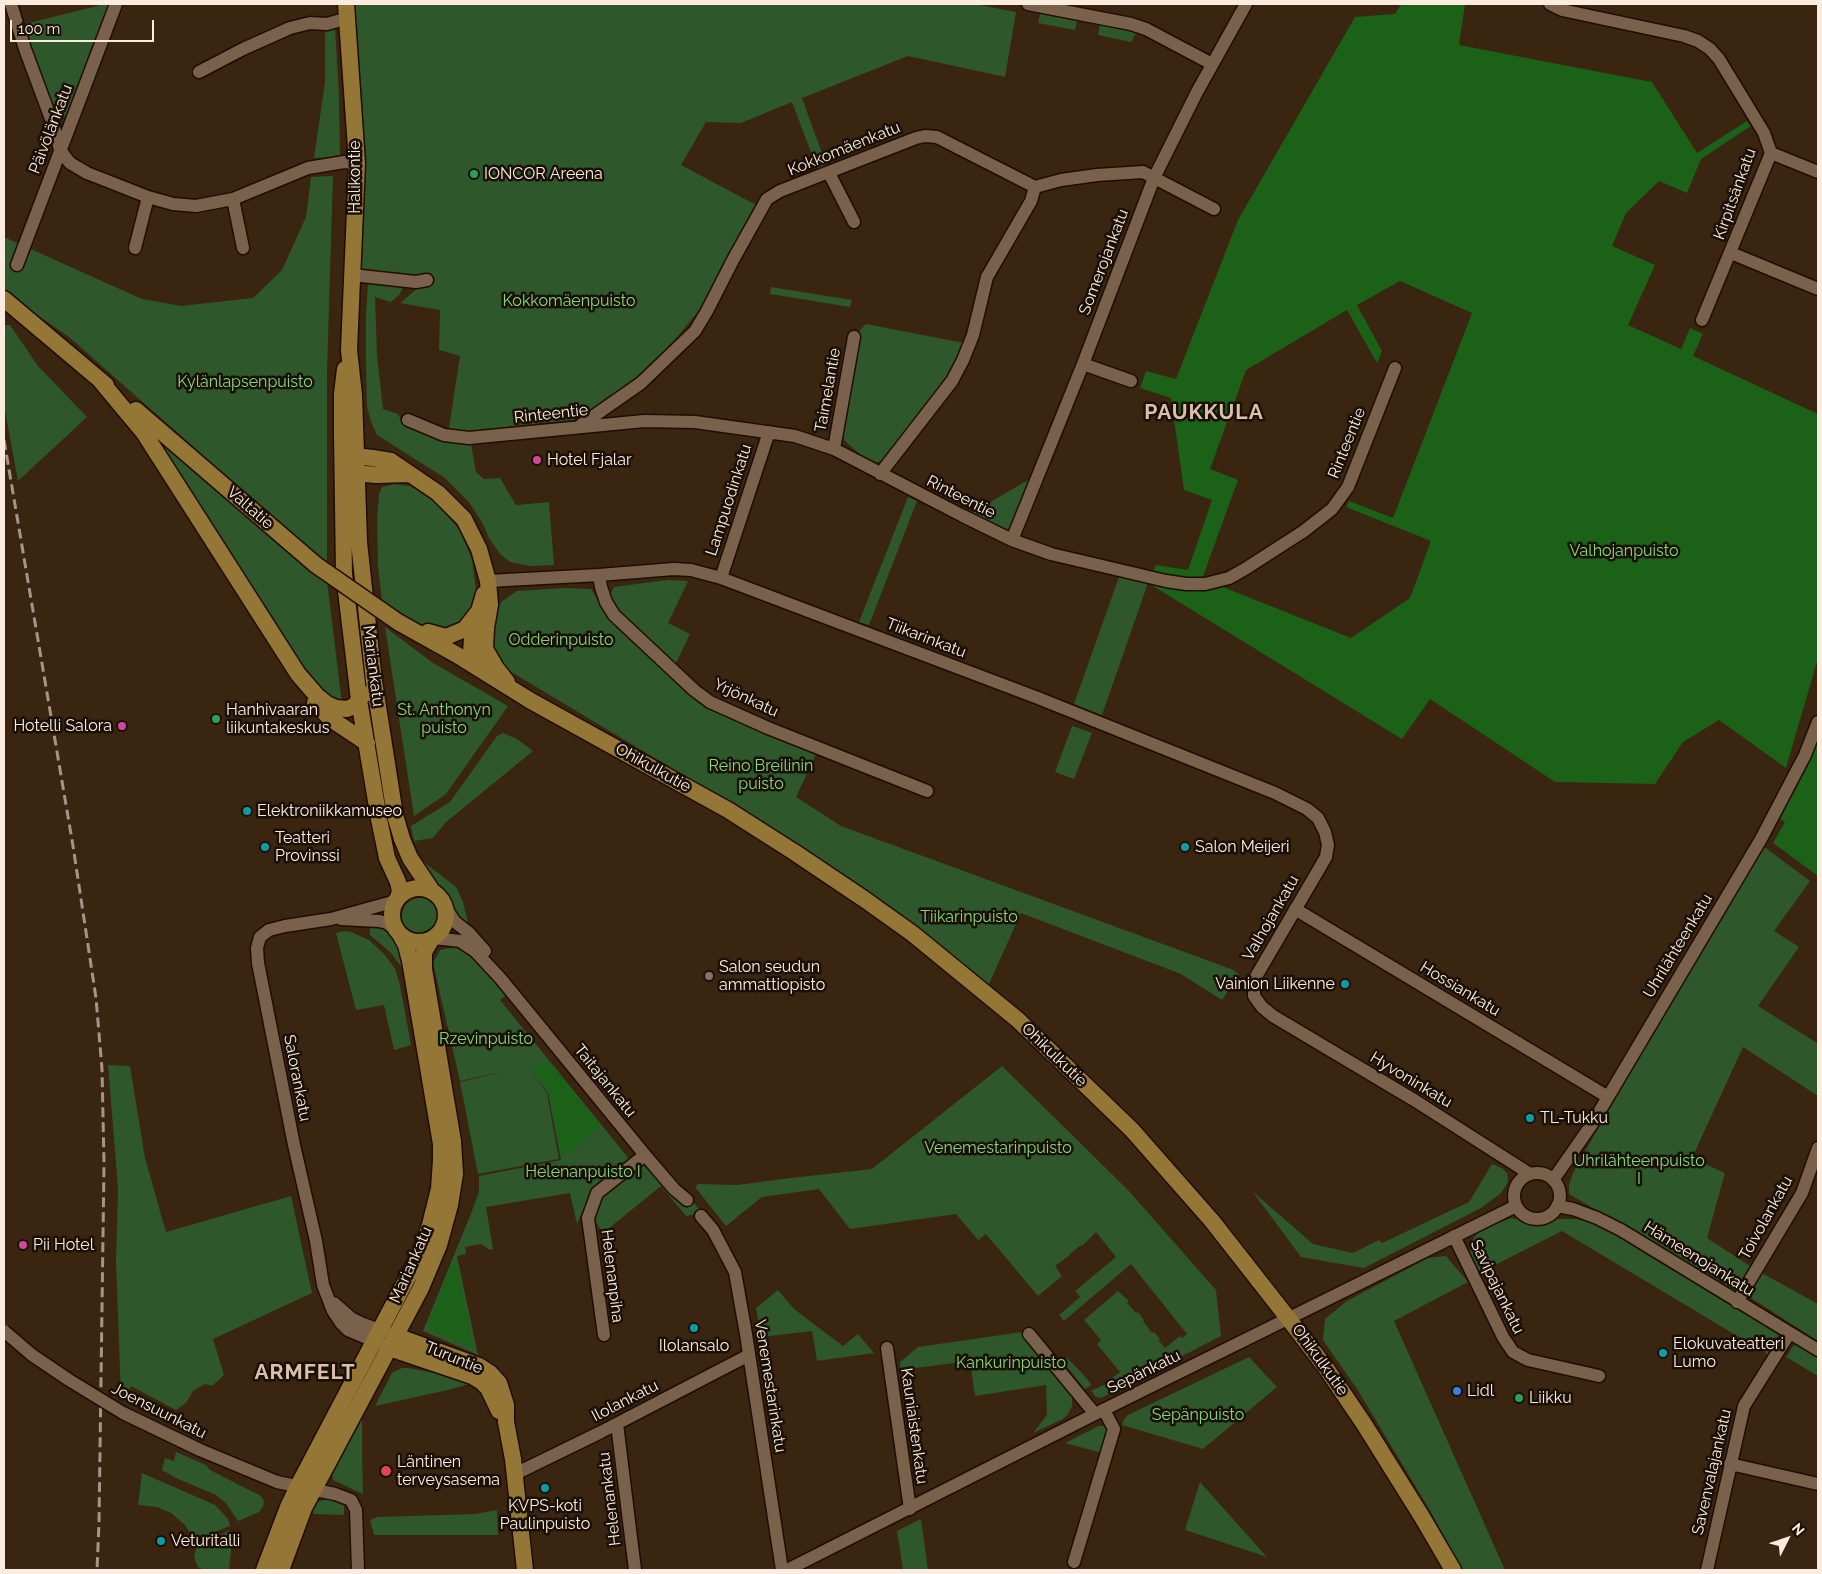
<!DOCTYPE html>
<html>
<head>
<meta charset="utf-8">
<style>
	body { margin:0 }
	#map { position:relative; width:1822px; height:1574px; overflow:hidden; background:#3a2510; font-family:Raleway,sans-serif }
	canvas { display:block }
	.frame { position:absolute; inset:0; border:5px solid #fbecdf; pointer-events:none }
	.north { position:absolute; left:1762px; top:1514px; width:50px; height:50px; -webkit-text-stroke:4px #1a1008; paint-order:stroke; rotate:49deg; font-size:14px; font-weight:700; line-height:20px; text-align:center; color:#fbecdf }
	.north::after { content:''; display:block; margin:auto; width:18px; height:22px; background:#fbecdf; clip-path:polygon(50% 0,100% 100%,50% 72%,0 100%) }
	.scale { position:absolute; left:10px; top:20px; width:144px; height:22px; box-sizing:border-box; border:2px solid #fbecdf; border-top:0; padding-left:6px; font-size:15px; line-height:18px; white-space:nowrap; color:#fbecdf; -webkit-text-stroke:4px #1a1008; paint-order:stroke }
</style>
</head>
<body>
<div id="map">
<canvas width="1822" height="1574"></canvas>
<div class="frame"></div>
<div class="north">N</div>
<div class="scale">100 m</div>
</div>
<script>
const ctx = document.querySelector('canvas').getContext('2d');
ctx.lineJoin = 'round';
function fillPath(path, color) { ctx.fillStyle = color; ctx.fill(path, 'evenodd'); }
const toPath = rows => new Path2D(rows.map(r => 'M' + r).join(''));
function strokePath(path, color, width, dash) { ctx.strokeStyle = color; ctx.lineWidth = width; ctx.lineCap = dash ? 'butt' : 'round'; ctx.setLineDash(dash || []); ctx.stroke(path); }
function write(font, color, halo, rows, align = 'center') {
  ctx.font = font + ' Raleway,sans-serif'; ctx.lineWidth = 5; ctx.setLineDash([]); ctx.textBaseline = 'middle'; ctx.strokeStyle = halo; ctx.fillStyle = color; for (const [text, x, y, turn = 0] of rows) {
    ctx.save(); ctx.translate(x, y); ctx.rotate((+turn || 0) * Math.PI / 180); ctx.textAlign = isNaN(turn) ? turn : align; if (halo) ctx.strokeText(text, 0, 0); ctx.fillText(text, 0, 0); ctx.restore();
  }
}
fillPath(toPath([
	[105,4,114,4,70,116,54,116,21,25],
	[353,4,975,4,1016,12,1005,77,908,56,802,98,827,167,818,171,792,102,741,123,706,122,681,165,756,205,700,309,669,347,636,380,609,401,573,420,512,426,470,432,449,428,460,356,439,350,440,310,400,303,418,288,419,278,370,273,360,267],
	[1040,14,1077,21,1075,30,1038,23],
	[1100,25,1136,33,1131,42,1098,35],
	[325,26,335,28,339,96,340,157,314,158,325,82],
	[333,176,327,371,327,565,69,337,4,292,4,237,142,299,181,306,253,298,282,270,306,217,311,177],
	[375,282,401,284,403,287,400,294,391,302,375,297,377,355,383,409,398,414,403,424,436,439,471,444,476,472,484,479,500,478,516,505,549,502,554,565,530,566,510,562,500,554,489,538,482,522,469,502,445,478,377,435,371,422,367,406,366,365,366,313,368,284],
	[771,287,852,300,850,307,770,294],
	[866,324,964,343,960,354,945,381,883,460,874,464,865,459,844,440,842,429,860,330],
	[4,325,10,325,38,366,87,417,18,481,4,405],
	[156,437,327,581,342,704,326,698,310,680],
	[1038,474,1012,534,967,516],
	[395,484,410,486,432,499,460,530,472,560,476,588,470,612,453,629,436,633,382,602,378,566,377,519,379,494,382,487],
	[908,497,917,501,869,625,859,622],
	[1120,574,1148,583,1102,715,1074,704],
	[667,580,688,581,668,623,690,634,674,667,614,608,609,597,614,587],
	[565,588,591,589,607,616,679,685,711,710,816,754,796,797,841,826,1231,969,1239,974,1222,1000,1181,974,1021,913,988,986,917,929,836,870,783,835,503,667,491,648,493,621,501,602,517,591],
	[385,627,433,663,508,706,446,794,414,816],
	[1072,726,1092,733,1074,779,1055,772],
	[503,733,517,739,533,751,445,823,433,838,414,841,411,826,450,802,497,736],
	[1763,846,1810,881,1774,931,1799,947,1758,1006,1817,1043,1818,1042,1818,1096,1743,1047,1692,1158,1725,1173,1707,1238,1750,1266,1735,1291,1569,1194,1569,1185,1573,1173,1625,1080],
	[420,859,456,887,463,902,469,927,453,916,444,899,430,882],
	'402 916a18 18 0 1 1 36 0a18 18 0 1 1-36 0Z',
	[370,924,382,925,393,932,406,970,403,969,391,953,370,935],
	[344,931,351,932,369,940,385,955,395,969,400,985,411,1045,394,1050,384,1005,356,1010,336,933],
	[454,947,466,952,486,972,506,995,500,1000,630,1160,588,1198,577,1224,570,1193,486,1207,493,1249,490,1250,481,1244,465,1247,466,1254,457,1256,478,1355,423,1331,470,1216,479,1192,479,1176,561,1160,548,1093,534,1075,547,1093,559,1159,478,1174,460,1082,506,1071,460,1081,433,963,440,950],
	[108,1065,130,1066,145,1158,166,1232,291,1196,312,1293,213,1339,224,1375,212,1386,205,1384,193,1391,186,1403,176,1410,131,1386,125,1399,121,1397,116,1262,118,1188],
	[1002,1066,1128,1190,1216,1290,1221,1336,1101,1398,1096,1397,1091,1391,1114,1380,1112,1378,1120,1372,1097,1344,1101,1340,1084,1320,1118,1291,1129,1301,1127,1303,1136,1313,1138,1312,1144,1320,1143,1321,1152,1333,1154,1332,1160,1339,1159,1341,1165,1348,1180,1336,1182,1338,1187,1334,1131,1264,1064,1321,1059,1315,1080,1297,1075,1291,1116,1257,1096,1232,1082,1246,1081,1245,1070,1254,1070,1255,1055,1266,1062,1276,1038,1296,986,1234,978,1240,956,1214,850,1229,819,1189,762,1197,726,1226,695,1187,698,1184,737,1185,782,1179,872,1169],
	[641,1161,661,1183,676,1180,702,1213,686,1216,661,1186,603,1233,591,1216,599,1195],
	[1492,1164,1502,1168,1507,1173,1508,1180,1506,1186,1500,1194,1481,1208,1364,1268,1301,1257,1252,1191,1313,1244,1353,1253,1379,1240,1382,1243,1469,1202],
	[1511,1218,1538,1223,1558,1219,1576,1219,1603,1225,1778,1333,1779,1338,1769,1355,1562,1231,1485,1270,1477,1276,1471,1262,1470,1247,1473,1239,1479,1231],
	[1446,1256,1468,1282,1394,1321,1505,1570,1462,1570,1432,1514,1359,1392,1323,1340,1325,1319,1347,1301,1428,1258],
	[1760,1272,1818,1304,1818,1341,1748,1296],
	[778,1290,794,1309,843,1346,858,1334,874,1353,817,1361,812,1331,761,1337,756,1308],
	[1022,1332,1068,1387,1072,1396,1072,1406,1068,1414,1063,1419,1033,1433,1047,1415,1046,1385,975,1396,970,1361,900,1370,900,1362,918,1347],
	[1794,1345,1802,1347,1818,1357,1818,1376,1786,1357],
	[1249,1357,1277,1387,1203,1449,1122,1425,1124,1419,1128,1415],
	[1067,1358,1082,1373,1091,1384,1090,1386,1085,1389,1063,1362],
	[402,1368,408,1368,457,1377,473,1383,448,1390,375,1406,392,1373],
	[362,1414,362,1454,363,1494,333,1480,332,1473,335,1465],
	[1099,1426,1111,1426,1102,1453,1065,1443],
	[176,1452,206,1465,210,1470,261,1496,264,1501,263,1506,259,1512,238,1521,226,1503,216,1495,176,1478,162,1470,165,1458,174,1461],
	[142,1473,215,1505,228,1519,230,1526,195,1540,184,1524,171,1513,157,1507,138,1505],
	[1200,1482,1267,1557,1185,1530],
	[331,1498,339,1500,344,1506,344,1515,313,1514,314,1506,317,1502],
	[497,1510,498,1535,374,1535,370,1520,377,1517,475,1514],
	[921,1519,928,1570,903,1570,897,1531],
	[230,1530,232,1540,229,1570,204,1570,198,1567,194,1557,196,1549,203,1543]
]), '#2e572b');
fillPath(toPath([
	[1401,4,1465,4,1459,45,1652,82,1697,153,1747,121,1751,126,1701,159,1687,193,1659,181,1626,213,1612,246,1655,265,1628,325,1681,349,1690,328,1703,334,1693,356,1818,414,1818,658,1786,768,1719,720,1683,742,1655,784,1555,782,1430,699,1402,739,1148,583,1218,585,1351,638,1410,598,1431,541,1346,507,1349,501,1393,518,1472,313,1400,281,1357,305,1382,351,1377,363,1347,310,1246,370,1210,469,1238,480,1202,579,1151,575,1156,565,1188,570,1212,500,1184,490,1171,398,1140,388,1146,371,1176,379,1238,220,1355,17,1395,14],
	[1818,737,1818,876,1773,843,1785,822,1780,819,1801,777],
	[549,1062,601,1126,562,1158,549,1091,530,1067],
	[456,1261,473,1348,430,1330,430,1321,453,1263]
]), '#1b6118');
const minor = toPath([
	[11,4,25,49,54,127,60,150,70,163,87,173,148,197,173,204,196,206,233,199,308,168,344,162,357,163],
	[1028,4,1131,24,1146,29,1212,64],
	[1550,4,1562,10,1684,36,1698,41,1710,49,1719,59,1764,133,1771,153,1702,320],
	[199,72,243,49,290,28,310,23,327,24,348,18],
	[1771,153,1818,172],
	[829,173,854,222],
	[233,199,243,248],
	[135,248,148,197],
	[1731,253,1818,289],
	[17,265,116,4],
	[352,275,416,282,427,280],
	[1083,364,1131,381],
	[408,420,444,435,469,438,644,421,695,422,795,436,834,449,963,516,1012,540,1051,554,1166,581,1186,584,1205,584,1229,578,1245,569,1304,531,1332,509,1348,487,1395,368],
	[581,425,641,383,695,331,707,311,733,260,767,199,780,191,916,138,925,136,937,137,1035,187,1061,180,1097,175,1143,172,1214,209],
	[834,449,854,337],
	[880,474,952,381,963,360,973,335,987,277,1031,201,1035,187],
	[1012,540,1083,364,1154,178,1197,92,1246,4],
	[599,575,601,587,606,602,614,615,694,690,710,702,768,728,927,791],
	[721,578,769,432],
	[488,581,599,575,674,569,691,570,721,578,1038,698,1275,793,1307,809,1318,818,1325,832,1328,845,1326,857,1254,980,1254,996,1262,1007,1273,1016,1414,1100,1530,1174],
	[444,905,455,922,469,933,485,951],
	[1295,909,1608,1097],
	[341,919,379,921,387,923,396,930],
	[434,938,460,941,475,951,501,979,645,1155,674,1189,687,1200],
	'1514 1196a23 23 0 1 1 46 0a23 23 0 1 1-46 0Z',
	[1553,1180,1592,1124,1761,839,1805,755,1818,722],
	[1557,1206,1573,1209,1597,1218,1621,1230,1818,1350],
	[701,1216,713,1230,735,1272,746,1334,782,1570],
	[1454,1236,1503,1337,1513,1352,1528,1360,1599,1376],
	[1737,1302,1802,1193,1818,1148],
	[334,1303,351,1318,363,1324,388,1333],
	[1029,1334,1095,1414],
	[604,1335,588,1218,597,1193,645,1155],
	[381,1344,348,1330,341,1323,333,1311,323,1285,316,1241,294,1145,258,963,257,948,260,937,269,930,285,926,331,919,396,901],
	[887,1348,910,1509],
	[617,1424,635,1570],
	[200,1450,277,1482,335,1494,351,1500,356,1510,358,1570],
	[1730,1464,1818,1484],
	[515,1474,601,1432,749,1355],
	[1074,1562,1114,1429,1104,1410],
	[787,1570,1095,1414,1516,1206],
	[1707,1570,1744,1406,1789,1334]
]);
const major = toPath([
	[346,4,357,163,349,350,354,395,359,542,374,681,395,815,402,839,410,858,432,891],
	[4,299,106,385],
	[345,369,342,394,342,432,344,574,359,700,379,819,387,858,398,882,400,891,398,898],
	[99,379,144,433,298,674,317,696,327,704,336,708,347,709,354,706,364,694],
	[136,410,316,565],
	[345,455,373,458,391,461,438,493,464,519,479,549,488,581,490,605,486,628,485,649,496,668,507,682],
	[345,472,376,475,410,474],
	[477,619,472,638,471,653,480,669],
	[398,622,457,655,531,701,728,810,794,852,864,899,913,934,1018,1020,1132,1130,1212,1221,1288,1318,1326,1368,1364,1424,1422,1517,1453,1570],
	[428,632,446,637,465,629,479,611,484,594],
	[315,703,331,719,367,743],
	'392 915a27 27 0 1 1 54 0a27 27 0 1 1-54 0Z',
	[396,1336,479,1366,490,1373,499,1383,506,1405,506,1422,513,1459,525,1570],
	[389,1348,472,1376,482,1382,488,1388,499,1411],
	[264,1570,288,1507,298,1486,420,1254,430,1225,439,1189,441,1160,441,1144,410,961,406,945,401,936],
	[281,1570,304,1508,421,1288,439,1245,450,1205,455,1174,453,1141,424,969,424,952,431,940]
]);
strokePath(minor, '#210d00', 15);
strokePath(major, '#210d00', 19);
strokePath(minor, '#7a614b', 12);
strokePath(major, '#947636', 16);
strokePath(toPath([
	[4,440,73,846,96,998,102,1069,104,1164,99,1523,97,1570]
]), '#a69484', 3, [10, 5]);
const minorBridge = toPath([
	[4,1331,32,1355,69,1380,123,1413,200,1450]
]);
const majorBridge = toPath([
	[316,565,398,622]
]);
strokePath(minorBridge, '#210d00', 15, []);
strokePath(majorBridge, '#210d00', 19, []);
strokePath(minorBridge, '#7a614b', 12);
strokePath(majorBridge, '#947636', 16);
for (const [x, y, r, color] of [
	[474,174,5,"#2e9e5b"],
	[537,460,5,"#d1479c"],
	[216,719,5,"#2e9e5b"],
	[122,726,5,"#d1479c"],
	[247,811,5,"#0f9aa8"],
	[265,847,5,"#0f9aa8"],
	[1185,847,5,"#0f9aa8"],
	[709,976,5,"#8d6e63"],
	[1345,984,5,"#0f9aa8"],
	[1530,1118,5,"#0f9aa8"],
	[23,1245,5,"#d1479c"],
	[694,1328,5,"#0f9aa8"],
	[1663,1353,5,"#0f9aa8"],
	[1457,1391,5,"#3f7fe0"],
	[1519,1398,5,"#2e9e5b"],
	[386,1471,6,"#e0444e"],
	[545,1488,5,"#0f9aa8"],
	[161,1541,5,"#0f9aa8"]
]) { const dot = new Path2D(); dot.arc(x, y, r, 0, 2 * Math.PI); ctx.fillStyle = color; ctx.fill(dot); strokePath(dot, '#1a1008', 2); }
write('16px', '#fbecdf', '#1a1008', [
	["Päivölänkatu",51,129,-69],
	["Kokkomäenkatu",844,149,-22],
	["Halikontie",355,177,-90],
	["Kirpitsänkatu",1735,194,-70],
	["Somerojankatu",1104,262,-69],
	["Taimelantie",828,390,-80],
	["Rinteentie",551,414,-6],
	["Rinteentie",1347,443,-68],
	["Rinteentie",961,497,27],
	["Lampuodinkatu",729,500,-72],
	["Valtatie",250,508,41],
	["Tiikarinkatu",926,638,21],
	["Mariankatu",373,666,83],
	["Yrjönkatu",746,698,25],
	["Ohikulkutie",653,768,29],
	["Valhojankatu",1271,918,-60],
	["Uhrilähteenkatu",1678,946,-59],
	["Hossiankatu",1460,989,31],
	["Ohikulkutie",1054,1055,44],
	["Salorankatu",297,1078,79],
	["Hyvoninkatu",1411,1080,31],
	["Taitajankatu",605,1081,51],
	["Toivolankatu",1766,1218,-61],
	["Hämeenojankatu",1699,1259,32],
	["Mariankatu",411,1265,-66],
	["Helenanpiha",612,1276,83],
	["Savipajankatu",1497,1287,64],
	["Turuntie",454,1358,22],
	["Ohikulkutie",1320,1360,54],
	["Sepänkatu",1144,1372,-26],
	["Venemestarinkatu",770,1386,81],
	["Ilolankatu",625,1401,-27],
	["Joensuunkatu",159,1411,27],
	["Kauniaistenkatu",914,1426,82],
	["Savenvalajankatu",1712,1472,-77],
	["Helenankatu",610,1499,-97]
]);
write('16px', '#fbecdf', '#1a1008', [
	["IONCOR Areena",484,174],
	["Hotel Fjalar",547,460],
	["Hanhivaaran",226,710],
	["liikuntakeskus",226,728],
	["Hotelli Salora",112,726,"right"],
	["Elektroniikkamuseo",257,811],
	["Teatteri",275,838],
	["Provinssi",275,856],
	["Salon Meijeri",1195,847],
	["Salon seudun",719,967],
	["ammattiopisto",719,985],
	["Vainion Liikenne",1335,984,"right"],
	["TL-Tukku",1540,1118],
	["Pii Hotel",33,1245],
	["Elokuvateatteri",1673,1344],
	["Lumo",1673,1362],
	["Ilolansalo",694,1346,"center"],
	["Lidl",1467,1391],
	["Liikku",1529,1398],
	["Läntinen",397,1462],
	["terveysasema",397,1480],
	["KVPS-koti",545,1506,"center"],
	["Paulinpuisto",545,1524,"center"],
	["Veturitalli",171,1541]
], 'left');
write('16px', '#81da7a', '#1a1008', [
	["Kokkomäenpuisto",569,301],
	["Kylänlapsenpuisto",245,382],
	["Valhojanpuisto",1624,551],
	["Odderinpuisto",561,640],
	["St. Anthonyn",444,710],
	["puisto",444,728],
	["Reino Breilinin",761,766],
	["puisto",761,784],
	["Tiikarinpuisto",969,917],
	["Rzevinpuisto",486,1039],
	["Venemestarinpuisto",998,1148],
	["Uhrilähteenpuisto",1639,1161],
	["I",1639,1179],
	["Helenanpuisto I",583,1172],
	["Kankurinpuisto",1011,1363],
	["Sepänpuisto",1198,1415]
]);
ctx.letterSpacing = '1px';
write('bold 21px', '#dcc0a8', '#1a1008', [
	["PAUKKULA",1204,413],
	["ARMFELT",305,1373]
]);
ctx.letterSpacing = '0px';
</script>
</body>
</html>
